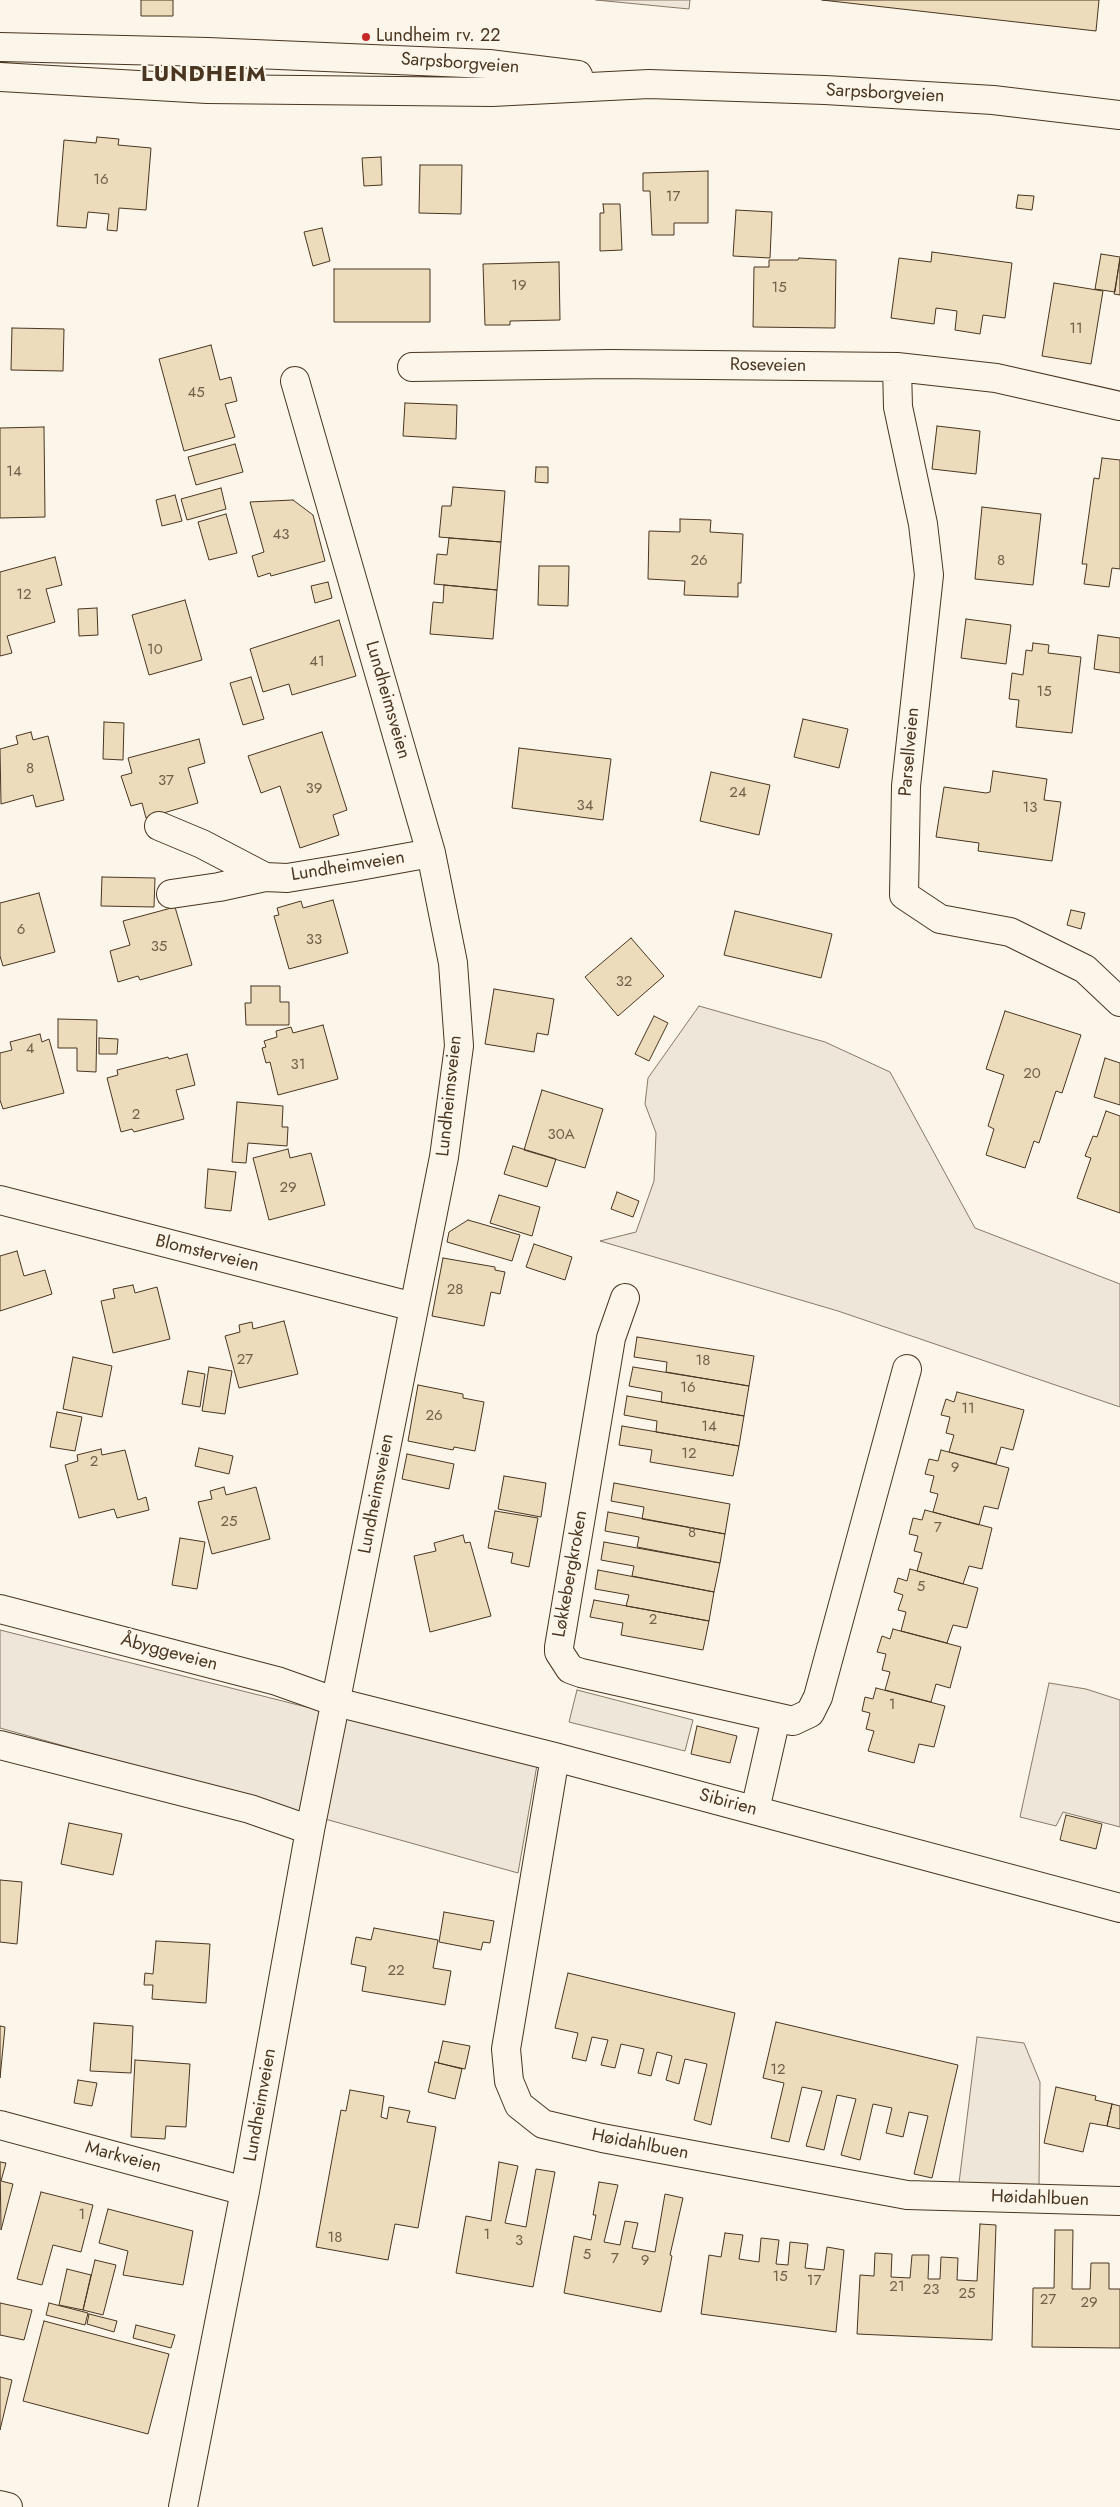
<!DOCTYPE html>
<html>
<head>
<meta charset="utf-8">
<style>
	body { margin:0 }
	canvas { display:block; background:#fbf6e9 }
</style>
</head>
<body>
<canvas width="1120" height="2507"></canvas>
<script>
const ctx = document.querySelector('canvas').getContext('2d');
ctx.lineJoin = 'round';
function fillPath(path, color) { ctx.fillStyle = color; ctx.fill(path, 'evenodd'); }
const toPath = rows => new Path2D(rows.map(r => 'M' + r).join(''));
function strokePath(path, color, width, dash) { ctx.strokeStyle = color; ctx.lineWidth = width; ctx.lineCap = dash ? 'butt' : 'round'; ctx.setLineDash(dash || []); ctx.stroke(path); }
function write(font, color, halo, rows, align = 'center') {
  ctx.font = font + ' Jost,sans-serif'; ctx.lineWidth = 4; ctx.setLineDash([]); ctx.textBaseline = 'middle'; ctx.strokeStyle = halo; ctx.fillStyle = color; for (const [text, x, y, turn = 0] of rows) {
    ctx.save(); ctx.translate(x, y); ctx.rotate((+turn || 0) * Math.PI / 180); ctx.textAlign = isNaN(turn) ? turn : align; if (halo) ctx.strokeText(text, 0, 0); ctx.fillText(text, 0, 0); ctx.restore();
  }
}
const green = toPath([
	[596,0,690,0,689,9,596,0],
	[699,1006,825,1042,890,1072,975,1228,1120,1284,1120,1407,838,1311,600,1241,636,1232,654,1181,656,1133,645,1104,648,1078,699,1006],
	[0,1630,537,1765,518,1873,0,1728,0,1630],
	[1049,1683,1086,1689,1120,1700,1120,1827,1063,1812,1056,1826,1020,1817,1049,1683],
	[977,2037,1024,2043,1040,2082,1039,2188,959,2183,977,2037]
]);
fillPath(green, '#ede6d9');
strokePath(green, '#887966', 1);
const parking = toPath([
	[577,1690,693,1720,685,1751,569,1722,577,1690]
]);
fillPath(parking, '#ede7d9');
strokePath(parking, '#887966', 1);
const building = toPath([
	[141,0,173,0,173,16,141,16,141,0],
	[822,0,1099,0,1096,31,822,0],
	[97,137,119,139,118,145,151,148,146,210,119,208,117,231,107,230,109,214,88,212,86,228,57,226,64,140,96,143,97,137],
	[381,157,382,185,364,186,362,158,381,157],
	[420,165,462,165,461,214,419,213,420,165],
	[708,171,708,223,674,223,674,235,652,235,650,191,643,191,643,173,708,171],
	[1018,195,1034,196,1032,210,1016,208,1018,195],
	[603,204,620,204,622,250,600,251,600,213,604,213,603,204],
	[736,210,772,212,770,258,733,256,736,210],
	[322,228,330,261,313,266,304,232,322,228],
	[932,252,1012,263,1005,318,983,315,980,334,955,330,957,311,936,308,934,324,891,318,899,258,931,262,932,252],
	[1101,254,1120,257,1115,292,1095,289,1101,254],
	[799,258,836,260,835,328,753,327,754,267,769,267,769,260,798,260,799,258],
	[1120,260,1120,295,1114,294,1120,260],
	[559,262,560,320,510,321,510,325,485,325,483,264,559,262],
	[334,269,430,269,430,322,334,322,334,269],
	[1054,283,1103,291,1091,364,1042,356,1054,283],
	[12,328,64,329,63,371,11,370,12,328],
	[211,345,220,380,231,377,237,401,225,404,235,437,184,451,159,359,211,345],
	[405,403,457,405,456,439,403,436,405,403],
	[937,426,980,431,976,474,932,469,937,426],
	[44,427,45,517,0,518,0,428,44,427],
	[235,444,243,472,196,485,188,457,235,444],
	[1102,458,1120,460,1120,569,1112,568,1109,587,1084,584,1087,564,1082,564,1094,478,1099,479,1102,458],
	[536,467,548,467,548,483,535,482,536,467],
	[453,487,505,491,501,542,439,537,442,506,451,506,453,487],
	[221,488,226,509,187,520,181,499,221,488],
	[175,495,182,521,162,526,156,500,175,495],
	[293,500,313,515,325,561,271,576,270,573,258,577,252,556,264,552,250,502,293,500],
	[982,507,1041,514,1033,585,975,579,982,507],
	[226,514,237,553,209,560,198,522,226,514],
	[680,519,711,520,710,532,743,534,741,583,738,583,738,597,684,595,685,581,648,579,649,531,680,532,680,519],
	[449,538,501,542,497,590,434,584,437,554,447,555,449,538],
	[55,557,62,585,46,589,55,622,7,636,12,653,0,656,0,572,55,557],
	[539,566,569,566,568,606,538,605,539,566],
	[328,582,332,598,315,603,311,586,328,582],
	[444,585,497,590,493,639,430,634,433,602,443,603,444,585],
	[185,600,202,660,149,675,132,615,185,600],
	[97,608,98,635,79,636,78,609,97,608],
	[966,619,1011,625,1006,664,961,658,966,619],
	[339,620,356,676,292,695,289,684,263,692,250,649,339,620],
	[1098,635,1120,638,1120,673,1094,669,1098,635],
	[1033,643,1049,645,1048,653,1081,657,1072,733,1016,727,1019,700,1009,699,1012,673,1023,675,1026,650,1032,651,1033,643],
	[251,677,264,719,243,725,230,683,251,677],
	[803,719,848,729,839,768,794,757,803,719],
	[104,722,124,723,123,760,103,759,104,722],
	[31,732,33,740,48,736,64,800,36,807,33,795,1,804,0,749,18,744,16,736,31,732],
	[322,732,347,810,333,815,339,835,300,848,280,786,261,793,248,756,322,732],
	[199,739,205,763,188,768,198,803,146,818,142,803,131,806,121,776,132,773,128,758,199,739],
	[519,748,611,759,603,820,512,808,519,748],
	[993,771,1047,779,1044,800,1061,802,1052,861,978,851,979,843,936,837,944,787,986,793,990,792,993,771],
	[711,772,770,785,759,835,700,821,711,772],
	[102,877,155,878,154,907,101,906,102,877],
	[39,893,55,952,3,966,0,956,0,903,39,893],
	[333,900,348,953,289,969,274,916,279,915,277,908,301,901,303,908,333,900],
	[175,907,192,965,140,980,138,976,118,982,110,951,130,945,123,921,175,907],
	[1071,910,1085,913,1081,929,1067,925,1071,910],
	[735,911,832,934,821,978,724,955,735,911],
	[631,938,664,976,618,1016,585,977,631,938],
	[251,986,280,986,280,1002,289,1002,289,1025,246,1025,245,1003,251,1003,251,986],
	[494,989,554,999,548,1035,537,1033,534,1052,485,1044,494,989],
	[1005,1011,1081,1035,1062,1093,1056,1091,1039,1143,1034,1141,1025,1168,986,1155,994,1129,988,1126,1004,1075,986,1069,1005,1011],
	[654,1016,668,1023,649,1061,635,1054,654,1016],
	[58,1019,97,1020,96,1072,77,1071,77,1048,58,1048,58,1019],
	[323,1025,338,1079,278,1095,270,1062,266,1063,262,1048,266,1047,264,1041,277,1037,276,1031,291,1027,293,1033,323,1025],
	[40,1034,42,1042,49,1039,64,1093,3,1109,0,1100,0,1053,12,1050,10,1042,40,1034],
	[99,1038,118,1039,117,1054,99,1054,99,1038],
	[187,1054,195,1085,176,1090,184,1119,134,1132,132,1129,121,1132,107,1078,118,1075,117,1070,168,1057,169,1059,187,1054],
	[1105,1058,1120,1063,1120,1105,1094,1097,1105,1058],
	[542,1090,603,1109,585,1168,524,1150,542,1090],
	[237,1102,283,1106,282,1127,288,1127,287,1146,248,1143,246,1163,232,1162,237,1102],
	[1106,1111,1120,1116,1120,1213,1077,1198,1091,1158,1085,1156,1093,1136,1097,1137,1106,1111],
	[513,1146,556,1159,547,1187,504,1174,513,1146],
	[288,1149,290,1158,311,1153,325,1205,269,1220,253,1158,288,1149],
	[208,1169,236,1172,231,1211,205,1208,208,1169],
	[617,1192,639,1201,633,1217,611,1209,617,1192],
	[499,1195,540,1207,532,1236,490,1223,499,1195],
	[468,1220,520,1235,512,1261,447,1242,449,1232,468,1220],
	[534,1244,572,1257,565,1280,526,1267,534,1244],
	[17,1251,24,1276,45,1270,52,1294,0,1311,0,1256,17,1251],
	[443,1258,495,1267,495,1270,505,1272,500,1294,491,1292,484,1326,432,1316,443,1258],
	[133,1285,135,1293,157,1287,170,1339,113,1353,101,1301,115,1298,113,1289,133,1285],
	[284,1321,298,1374,239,1388,225,1336,240,1332,239,1325,252,1322,253,1329,284,1321],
	[637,1337,754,1356,749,1386,666,1372,667,1362,634,1357,637,1337],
	[73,1357,112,1366,102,1417,63,1409,73,1357],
	[209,1367,232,1371,225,1414,202,1411,209,1367],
	[633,1367,749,1386,744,1416,661,1402,662,1392,629,1386,633,1367],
	[188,1371,205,1374,200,1407,182,1404,188,1371],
	[418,1385,463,1394,463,1398,484,1402,475,1451,454,1447,453,1450,408,1441,418,1385],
	[957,1392,1024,1410,1013,1450,1001,1447,996,1464,949,1452,954,1435,946,1433,950,1417,941,1415,946,1399,954,1402,957,1392],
	[627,1396,744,1416,739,1446,656,1432,657,1421,624,1415,627,1396],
	[57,1412,82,1417,75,1451,50,1447,57,1412],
	[622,1426,739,1446,733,1476,650,1462,652,1450,619,1445,622,1426],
	[199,1448,233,1456,229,1474,195,1466,199,1448],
	[101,1449,102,1455,125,1450,138,1500,146,1497,149,1510,117,1518,114,1509,79,1518,65,1465,78,1461,77,1455,101,1449],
	[941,1450,1009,1468,998,1509,984,1506,979,1525,933,1512,938,1494,930,1492,934,1476,925,1474,929,1459,938,1461,941,1450],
	[407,1454,454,1464,449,1489,402,1479,407,1454],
	[504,1476,546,1483,541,1517,498,1509,504,1476],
	[614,1483,730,1504,725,1534,642,1519,644,1507,611,1501,614,1483],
	[224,1487,226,1495,256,1487,270,1539,212,1554,198,1502,212,1499,210,1491,224,1487],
	[925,1510,992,1528,982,1569,969,1566,963,1584,917,1571,922,1553,914,1551,918,1536,909,1534,913,1518,922,1520,925,1510],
	[495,1511,538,1518,529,1567,511,1563,513,1553,488,1548,495,1511],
	[608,1512,725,1534,720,1563,637,1547,639,1537,605,1531,608,1512],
	[463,1535,465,1543,470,1542,491,1616,430,1632,414,1556,436,1551,434,1543,463,1535],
	[180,1538,205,1542,197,1589,172,1585,180,1538],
	[604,1542,720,1563,714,1592,632,1576,634,1566,601,1560,604,1542],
	[910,1569,978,1588,967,1628,953,1625,947,1643,901,1631,906,1612,898,1610,903,1595,894,1592,898,1578,907,1581,910,1569],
	[598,1570,714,1592,709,1621,626,1606,629,1595,595,1589,598,1570],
	[594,1600,709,1621,703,1650,621,1635,623,1623,590,1617,594,1600],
	[893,1629,961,1647,950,1688,936,1684,931,1702,885,1690,890,1672,882,1670,886,1654,877,1652,882,1636,890,1639,893,1629],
	[876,1688,945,1706,934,1747,919,1744,914,1763,868,1751,874,1731,866,1729,870,1713,862,1711,865,1697,873,1699,876,1688],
	[697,1726,737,1736,730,1763,691,1754,697,1726],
	[1066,1815,1102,1824,1096,1849,1060,1840,1066,1815],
	[69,1823,122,1834,113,1875,61,1864,69,1823],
	[0,1880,22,1882,17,1944,0,1942,0,1880],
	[444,1912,494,1921,490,1943,483,1942,481,1950,439,1942,444,1912],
	[374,1928,438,1940,433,1968,451,1971,445,2005,362,1991,366,1967,351,1964,356,1937,371,1940,374,1928],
	[156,1941,210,1944,206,2003,152,1999,153,1985,144,1985,145,1973,153,1974,156,1941],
	[568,1973,735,2013,711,2125,694,2120,707,2064,685,2059,679,2084,666,2080,672,2056,657,2052,651,2076,638,2073,644,2049,621,2044,615,2068,601,2065,608,2040,592,2037,586,2061,572,2058,578,2033,555,2028,568,1973],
	[776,2022,958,2065,932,2178,914,2174,928,2116,909,2112,903,2137,886,2133,892,2108,873,2104,860,2160,841,2155,856,2099,837,2095,824,2150,806,2146,822,2091,802,2087,789,2142,771,2138,784,2083,763,2078,776,2022],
	[94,2023,133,2026,131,2073,90,2071,94,2023],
	[0,2026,5,2027,0,2078,0,2026],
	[443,2041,470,2046,465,2069,438,2063,443,2041],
	[135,2060,190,2064,186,2127,166,2126,165,2139,131,2137,135,2060],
	[435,2062,462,2069,455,2099,428,2092,435,2062],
	[78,2080,97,2083,92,2106,74,2103,78,2080],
	[1056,2087,1096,2096,1095,2100,1112,2104,1107,2126,1090,2123,1083,2152,1044,2143,1056,2087],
	[350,2090,384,2096,381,2117,387,2119,389,2107,410,2111,407,2122,436,2127,418,2228,395,2224,388,2260,316,2247,341,2110,346,2111,350,2090],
	[1112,2104,1120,2106,1120,2129,1107,2126,1112,2104],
	[0,2162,6,2163,1,2181,13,2184,1,2230,0,2162],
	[499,2162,518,2166,505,2223,526,2227,536,2169,555,2172,533,2287,456,2273,466,2216,491,2221,499,2162],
	[599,2182,618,2185,604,2242,620,2245,625,2221,638,2223,632,2248,655,2252,665,2194,683,2198,670,2255,672,2256,661,2312,564,2293,574,2236,591,2240,596,2215,593,2215,599,2182],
	[41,2192,93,2205,81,2252,53,2245,42,2285,17,2279,41,2192],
	[108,2209,193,2231,183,2285,123,2275,128,2251,99,2243,108,2209],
	[980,2224,996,2225,992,2340,857,2334,860,2275,874,2276,875,2253,892,2254,891,2277,910,2278,912,2255,929,2255,928,2279,940,2279,941,2257,958,2258,957,2280,977,2281,980,2224],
	[1055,2230,1073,2230,1072,2289,1090,2289,1091,2263,1109,2263,1109,2289,1120,2289,1120,2348,1032,2347,1033,2288,1054,2288,1055,2230],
	[725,2233,743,2235,739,2259,759,2262,761,2238,779,2240,776,2264,788,2265,790,2242,808,2244,805,2268,824,2270,827,2247,844,2250,836,2332,701,2314,709,2255,721,2257,725,2233],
	[95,2260,116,2265,103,2315,83,2310,95,2260],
	[67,2269,91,2275,83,2310,59,2305,67,2269],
	[0,2303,32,2310,24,2340,0,2335,0,2303],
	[49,2303,88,2313,85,2325,46,2315,49,2303],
	[89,2314,117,2321,114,2332,87,2324,89,2314],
	[44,2321,169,2354,148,2434,23,2401,44,2321],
	[136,2325,175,2335,171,2348,133,2338,136,2325],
	[0,2377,12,2380,0,2430,0,2377]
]);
fillPath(building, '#ecdcbc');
strokePath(building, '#4a3520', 1);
const minor = toPath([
	[412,367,611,364,897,367,996,378,1120,406],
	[897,367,898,407,923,524,929,575,906,786,904,895,940,919,1010,932,1085,969,1120,1002],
	[159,826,202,844,265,877],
	[171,894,219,887,265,877,287,878,354,867,431,853],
	[0,1200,414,1307],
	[625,1298,611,1338,559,1647,559,1652,570,1669,581,1673,793,1721,810,1713,818,1697,907,1369],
	[0,1609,277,1681,336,1702,555,1757,1120,1908],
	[0,1745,250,1809,310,1830],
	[555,1757,506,2049,509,2081,519,2105,543,2124,602,2138,907,2195,1120,2201],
	[755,1810,776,1718],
	[0,2125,245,2191],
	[0,2505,8,2507],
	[183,2507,245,2191,310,1830,444,1157,459,1046,453,963,431,853,295,381]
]);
const highway = toPath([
	[0,47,208,52,489,64,578,75],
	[0,77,207,89,492,92,649,84,825,90,993,100,1120,115]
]);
strokePath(minor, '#4a3520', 30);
strokePath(highway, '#4a3520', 30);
strokePath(minor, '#fbf6e9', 28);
strokePath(highway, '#fbf6e9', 28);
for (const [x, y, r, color] of [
	[366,37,5,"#c62828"]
]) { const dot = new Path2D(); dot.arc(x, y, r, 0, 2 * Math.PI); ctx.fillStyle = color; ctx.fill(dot); strokePath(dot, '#fbf6e9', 2); }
write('15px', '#725f47', null, [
	["16",101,180],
	["17",673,197],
	["19",519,286],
	["15",779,288],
	["11",1076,329],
	["45",196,393],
	["14",14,472],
	["43",281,535],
	["26",699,561],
	["8",1001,561],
	["12",24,595],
	["10",155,650],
	["41",317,662],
	["15",1044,692],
	["8",30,769],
	["37",166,781],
	["39",314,789],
	["24",738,793],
	["34",585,806],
	["13",1030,808],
	["6",21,930],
	["33",314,940],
	["35",159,947],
	["32",624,982],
	["4",30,1049],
	["31",298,1065],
	["20",1032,1074],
	["2",136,1115],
	["30A",561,1135],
	["29",288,1188],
	["28",455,1290],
	["27",245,1360],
	["18",703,1361],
	["16",688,1388],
	["11",968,1409],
	["26",434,1416],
	["14",709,1427],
	["12",689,1454],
	["2",94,1462],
	["9",955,1468],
	["25",229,1522],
	["7",938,1528],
	["8",692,1533],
	["5",921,1587],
	["2",653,1620],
	["1",892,1705],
	["22",396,1971],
	["12",778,2070],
	["1",82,2215],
	["1",487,2235],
	["18",335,2238],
	["3",519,2241],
	["5",587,2255],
	["7",615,2259],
	["9",645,2261],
	["15",780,2277],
	["17",814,2281],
	["21",897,2287],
	["23",931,2290],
	["25",967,2294],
	["27",1048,2300],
	["29",1089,2303]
]);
write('18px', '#4a3520', '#fbf6e9', [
	["Lundheim rv. 22",376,37]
], 'left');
write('18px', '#4a3520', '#fbf6e9', [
	["Sarpsborgveien",460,64,4],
	["Sarpsborgveien",885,94,3],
	["Roseveien",768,366,1],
	["Lundheimsveien",387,700,74],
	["Parsellveien",910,752,-85],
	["Lundheimveien",348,867,-9],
	["Lundheimsveien",450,1096,-84],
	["Blomsterveien",207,1254,14],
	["Lundheimsveien",377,1494,-79],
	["Løkkebergkroken",571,1574,-80],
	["Åbyggeveien",169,1653,15],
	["Sibirien",728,1803,15],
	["Lundheimveien",261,2105,-80],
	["Høidahlbuen",640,2145,11],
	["Markveien",123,2158,15],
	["Høidahlbuen",1040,2199,2]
]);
ctx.letterSpacing = '1px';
write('bold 22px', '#4a3520', '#fbf6e9', [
	["LUNDHEIM",204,76]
]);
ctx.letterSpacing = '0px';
</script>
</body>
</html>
